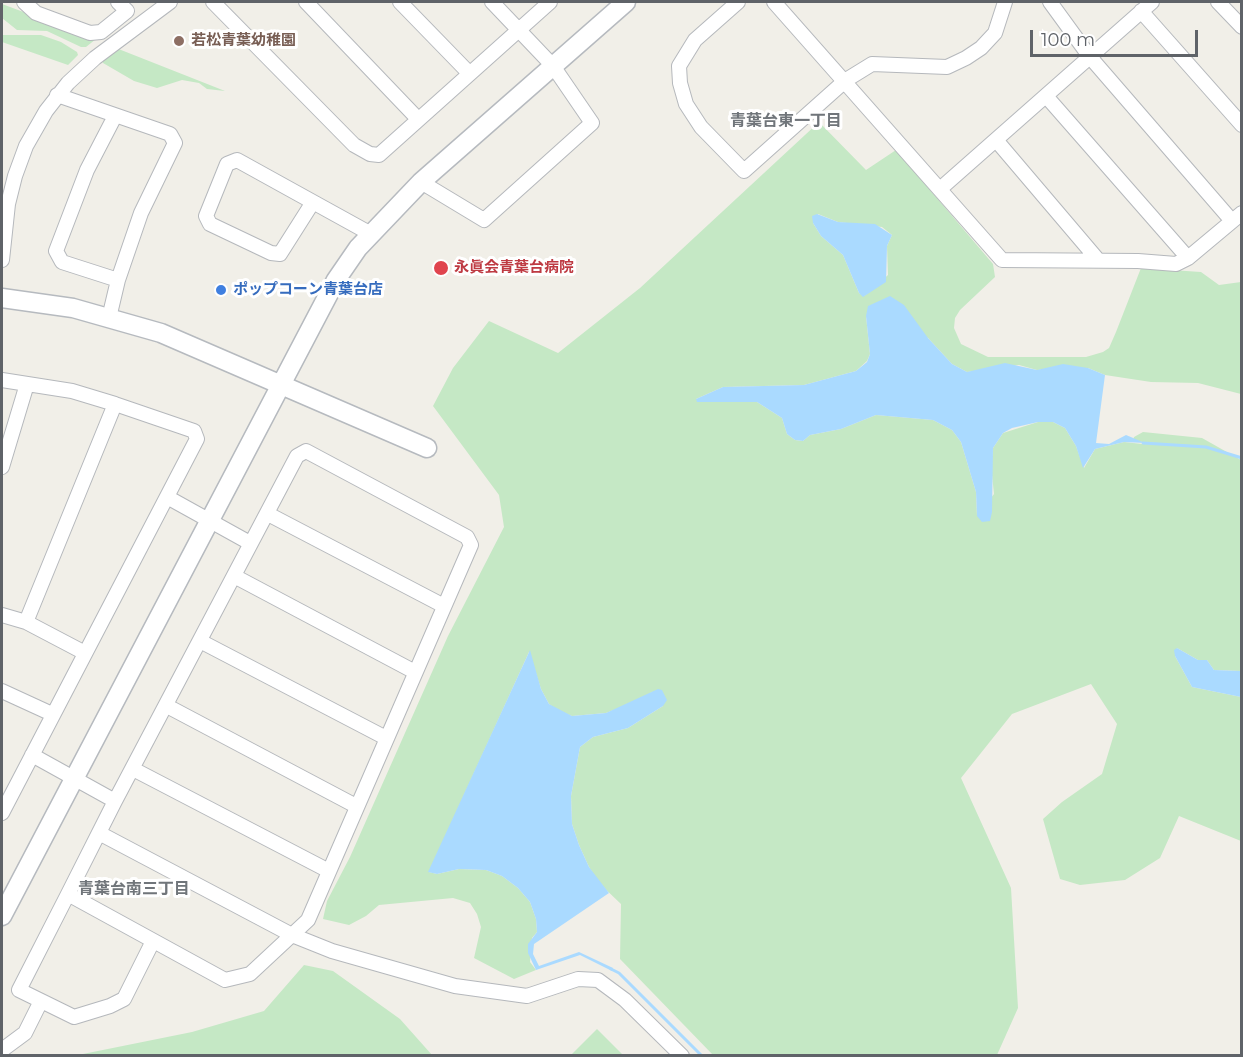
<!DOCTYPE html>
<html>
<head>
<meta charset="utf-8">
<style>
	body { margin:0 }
	#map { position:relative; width:1243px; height:1057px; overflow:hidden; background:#f1efe8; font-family:Montserrat,sans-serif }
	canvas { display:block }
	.frame { position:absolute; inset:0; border:3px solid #5f6368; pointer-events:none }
	.scale { position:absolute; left:1030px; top:30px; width:168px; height:27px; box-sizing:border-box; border:3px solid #5f6368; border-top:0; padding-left:8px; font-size:18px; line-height:21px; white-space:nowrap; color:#5f6368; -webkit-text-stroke:4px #fff; paint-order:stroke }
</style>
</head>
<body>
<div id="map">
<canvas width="1243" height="1057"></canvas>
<div class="frame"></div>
<div class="scale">100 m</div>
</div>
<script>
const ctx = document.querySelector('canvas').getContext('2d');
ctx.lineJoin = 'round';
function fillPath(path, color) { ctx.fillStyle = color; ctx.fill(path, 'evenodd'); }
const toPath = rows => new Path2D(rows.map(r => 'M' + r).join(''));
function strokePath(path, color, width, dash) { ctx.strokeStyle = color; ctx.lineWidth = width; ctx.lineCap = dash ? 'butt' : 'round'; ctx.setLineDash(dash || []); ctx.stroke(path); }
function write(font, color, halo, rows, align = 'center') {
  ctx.font = font + ' Montserrat,"Noto Sans JP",sans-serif'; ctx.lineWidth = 6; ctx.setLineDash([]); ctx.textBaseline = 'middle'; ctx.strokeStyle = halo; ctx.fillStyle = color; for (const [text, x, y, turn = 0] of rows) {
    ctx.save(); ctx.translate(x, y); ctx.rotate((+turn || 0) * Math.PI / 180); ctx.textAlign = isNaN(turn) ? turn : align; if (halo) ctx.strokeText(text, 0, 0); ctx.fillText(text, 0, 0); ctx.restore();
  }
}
fillPath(toPath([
	[2,4,96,39,86,47,81,47,47,31,17,30,2,18],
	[2,35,41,35,61,42,77,52,78,55,68,65,2,42],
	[116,48,225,91,207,89,199,83,182,80,157,88,134,81,103,63,102,59],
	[819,122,866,170,896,150,993,264,995,277,960,310,955,318,954,328,961,344,988,357,1086,357,1103,352,1109,348,1116,332,1141,268,1201,272,1219,285,1241,282,1241,394,1198,383,1151,382,1105,375,1088,368,1037,370,1019,365,967,372,952,364,928,338,866,316,870,354,867,361,856,371,804,385,723,387,696,399,757,402,782,418,787,434,795,440,803,441,810,435,841,429,876,415,933,420,952,430,961,442,976,492,977,516,994,494,991,466,993,448,1003,433,1038,422,1053,422,1065,428,1076,446,1084,468,1095,449,1124,442,1142,444,1142,442,1133,440,1134,437,1143,432,1202,438,1241,460,1241,671,1214,670,1207,660,1198,660,1177,648,1175,656,1192,687,1241,697,1241,841,1179,816,1160,858,1125,880,1080,885,1060,879,1043,819,1062,802,1102,774,1117,724,1091,684,1012,714,961,778,1011,888,1018,1008,997,1055,713,1055,620,959,621,904,599,883,589,867,579,845,572,824,571,796,580,747,593,737,628,728,663,706,652,692,637,701,606,713,572,716,557,710,549,704,541,689,529,652,429,872,437,874,459,869,486,870,502,876,518,888,530,902,536,919,537,932,532,938,530,962,536,970,514,979,474,958,481,927,477,914,470,903,453,898,379,905,366,916,349,925,323,919,327,901,350,857,448,636,504,527,499,495,433,406,453,368,489,321,558,353,640,288],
	[818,214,838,222,882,227,892,235,887,246,888,275,864,296,859,293,843,255,821,236,813,223],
	[304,965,333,971,400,1019,432,1055,78,1055,192,1032,264,1011],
	[597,1029,623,1055,571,1055]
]), '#c5e8c5');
fillPath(toPath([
	[817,214,838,222,875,224,892,235,887,246,886,282,863,297,859,293,843,255,821,236,813,223,812,216],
	[890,296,904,305,928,338,952,364,967,372,1005,363,1037,370,1063,364,1088,368,1105,375,1096,443,1109,444,1126,435,1145,443,1124,442,1095,449,1083,468,1076,446,1065,428,1053,422,1038,422,1012,428,1003,433,993,448,992,512,990,521,982,522,977,516,976,492,961,442,952,430,933,420,876,415,841,429,810,435,803,441,795,440,787,434,782,418,757,402,697,402,696,399,723,387,804,385,856,371,867,362,870,354,866,316,868,306],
	[1177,648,1198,660,1207,660,1214,670,1241,671,1241,697,1192,687,1175,656,1174,650],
	[530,650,541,689,549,704,572,716,606,713,658,689,662,690,667,700,663,706,628,728,593,737,580,747,571,796,572,824,579,845,589,867,609,893,534,944,533,954,539,966,579,952,613,968,612,971,580,955,536,970,528,953,528,944,537,932,536,919,530,902,518,888,502,876,486,870,459,869,437,874,428,872]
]), '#aadaff');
strokePath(toPath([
	[1143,443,1206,447,1242,458],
	[611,969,619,973,702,1056]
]), '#aadaff', 3);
const street = toPath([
	[24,2,36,13,90,33,101,32,127,11,118,2],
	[213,2,354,145,370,154,379,155,550,2],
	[306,2,418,119],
	[400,2,469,73],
	[738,2,695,40,679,66,680,83,686,104,701,127,744,171,846,80,872,64,947,67,966,58,981,48,995,33,1005,2],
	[774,2,1002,260,1138,261,1176,264,1188,258,1242,213],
	[1050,2,1090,57,1232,221],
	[1218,2,1242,27],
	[1141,11,1242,125],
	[57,95,170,134,175,143,141,213,118,280,109,318],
	[1046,96,1188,258],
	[115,116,87,170,56,251,62,262,118,280],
	[996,140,1098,260],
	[421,182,484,220,592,123,553,66,492,2],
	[940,189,1152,2],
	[313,202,280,254,271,253,210,224,206,216,227,164,237,160,313,202,371,234],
	[2,260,8,204,15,176,26,146,46,111,68,83,95,58,170,2],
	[2,380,72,391,115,404,194,431,197,439,2,813],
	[2,467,27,384],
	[167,497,250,543],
	[268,514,444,606],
	[234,576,415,672],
	[2,615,26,622,85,653],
	[26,622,115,404],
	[200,641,386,738],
	[2,691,52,714],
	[167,706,356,806],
	[32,755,115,801],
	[133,769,329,871],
	[99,833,292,935,332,951,455,986,527,996,578,979,598,980,625,1000,682,1056],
	[68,894,225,980,250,974,308,920,471,545,467,537,306,451,297,456,115,801,68,894,19,990,74,1017,110,1006,124,999,153,941],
	[2,1050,25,1033,41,1001]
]);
const secondary = toPath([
	[2,298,73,308,161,333,427,448],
	[2,916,336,280,358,248,421,182,626,2]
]);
strokePath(street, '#b5b8bc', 16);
strokePath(secondary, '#b6babf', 21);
strokePath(street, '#fff', 14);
strokePath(secondary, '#fff', 18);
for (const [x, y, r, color] of [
	[179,41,6,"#8d6e63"],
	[441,268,8,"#e0444e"],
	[221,290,6,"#3f7fe0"]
]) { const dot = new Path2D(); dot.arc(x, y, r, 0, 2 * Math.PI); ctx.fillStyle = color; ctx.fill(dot); strokePath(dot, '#fff', 2); }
write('bold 15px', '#785e54', '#fff', [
	["若松青葉幼稚園",191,41]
], 'left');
write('bold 15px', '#be3a42', '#fff', [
	["永眞会青葉台病院",454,268]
], 'left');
write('bold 15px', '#366cbe', '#fff', [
	["ポップコーン青葉台店",233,290]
], 'left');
write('bold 16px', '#70757a', '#fff', [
	["青葉台東一丁目",786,121],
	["青葉台南三丁目",134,889]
]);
</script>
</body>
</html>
